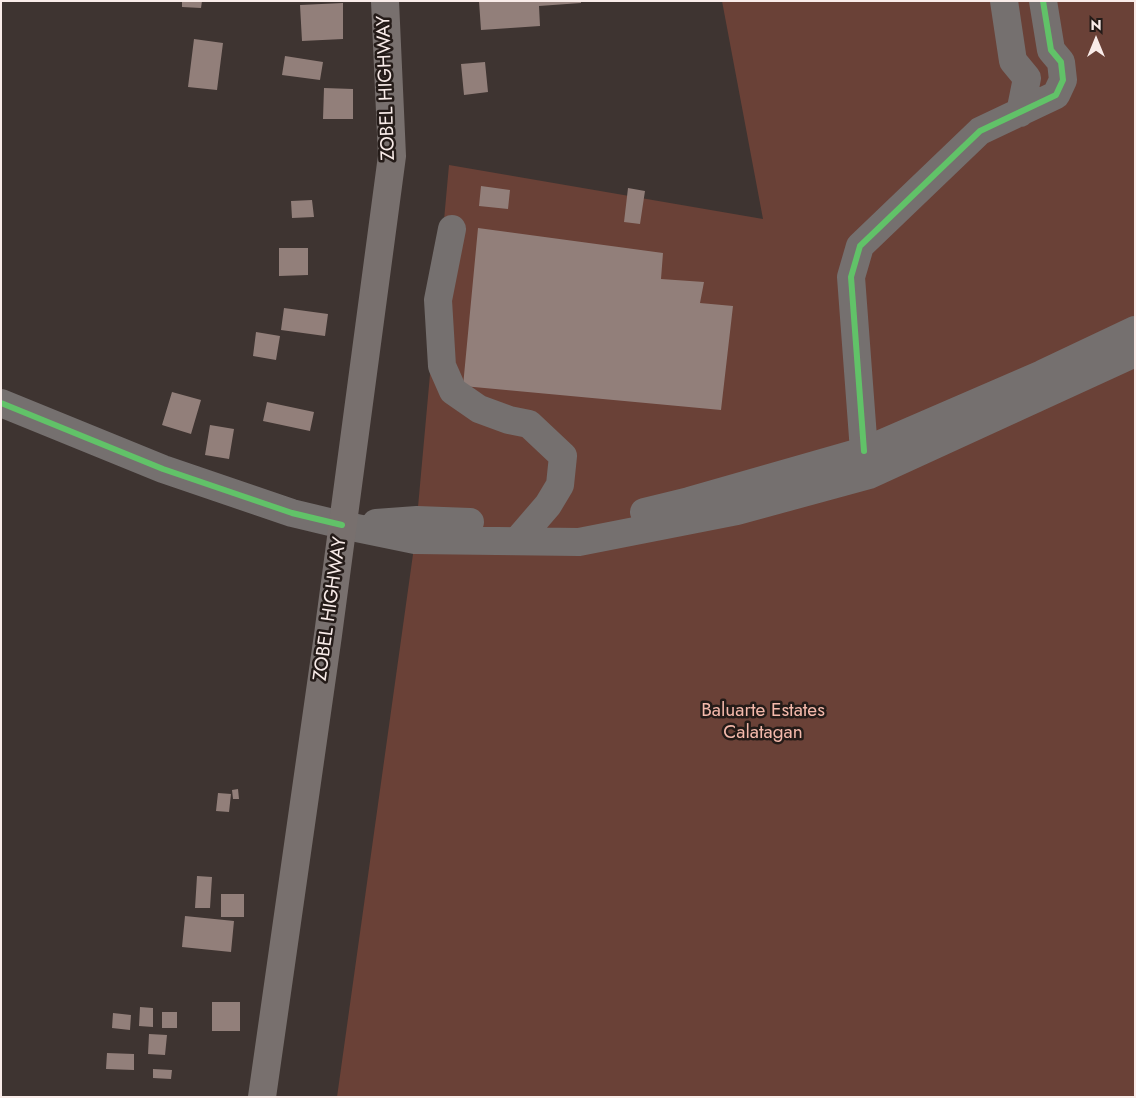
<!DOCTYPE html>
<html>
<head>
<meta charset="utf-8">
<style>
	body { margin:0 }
	#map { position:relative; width:1136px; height:1098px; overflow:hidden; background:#3e3431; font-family:Jost,sans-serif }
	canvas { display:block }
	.frame { position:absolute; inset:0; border:2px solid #f9ece9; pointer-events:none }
	.north { position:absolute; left:1071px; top:15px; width:50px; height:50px; -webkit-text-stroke:4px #241b18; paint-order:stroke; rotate:0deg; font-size:14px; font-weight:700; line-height:20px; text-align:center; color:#f9ece9 }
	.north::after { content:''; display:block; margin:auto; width:18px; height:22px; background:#f9ece9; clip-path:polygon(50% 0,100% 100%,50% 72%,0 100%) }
</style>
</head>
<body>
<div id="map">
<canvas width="1136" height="1098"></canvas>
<div class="frame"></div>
<div class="north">N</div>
</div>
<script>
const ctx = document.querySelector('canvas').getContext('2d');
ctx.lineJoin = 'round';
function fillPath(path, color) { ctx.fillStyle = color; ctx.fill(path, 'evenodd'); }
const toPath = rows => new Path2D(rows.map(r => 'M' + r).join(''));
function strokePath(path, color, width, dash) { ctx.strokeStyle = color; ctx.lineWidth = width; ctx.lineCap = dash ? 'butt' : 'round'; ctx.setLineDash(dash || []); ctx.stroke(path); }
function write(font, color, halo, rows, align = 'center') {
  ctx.font = font + ' Jost,sans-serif'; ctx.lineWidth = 5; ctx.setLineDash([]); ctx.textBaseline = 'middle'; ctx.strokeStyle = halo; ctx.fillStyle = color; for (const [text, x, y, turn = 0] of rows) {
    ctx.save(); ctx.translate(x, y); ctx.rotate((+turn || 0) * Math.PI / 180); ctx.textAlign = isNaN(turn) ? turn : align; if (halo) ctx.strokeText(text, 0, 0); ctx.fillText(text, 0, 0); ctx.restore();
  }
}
fillPath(toPath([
	[722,1,1135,1,1135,1097,337,1097,415,540,449,165,763,219]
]), '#6a4137');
fillPath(toPath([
	[182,1,202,1,201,8,182,7],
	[479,1,581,1,581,3,539,6,540,26,481,30],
	[343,3,343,39,302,41,300,5],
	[194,39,223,43,217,90,188,87],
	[285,56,323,62,320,80,282,75],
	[485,62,488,92,464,95,461,64],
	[324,88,353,89,353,119,323,119],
	[481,186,510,190,508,209,479,206],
	[628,188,645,191,640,224,624,222],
	[312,200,314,217,292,218,291,201],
	[478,228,663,253,661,279,704,282,700,303,733,306,721,410,463,386],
	[279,248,308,248,308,275,279,276],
	[284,308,328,314,325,336,281,330],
	[256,332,280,336,276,360,253,356],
	[172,392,201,400,191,434,162,425],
	[267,402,314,412,310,431,263,421],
	[210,425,234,429,229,459,205,455],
	[238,789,239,799,233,799,232,790],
	[218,793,231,794,229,812,216,811],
	[197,876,212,877,210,908,195,908],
	[221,894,244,894,244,917,221,917],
	[185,916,234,921,231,952,182,947],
	[212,1002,240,1002,240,1031,212,1031],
	[140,1007,153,1008,153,1027,139,1026],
	[162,1012,177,1012,177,1028,162,1028],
	[113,1013,131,1015,130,1030,112,1028],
	[149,1034,167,1035,165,1055,148,1054],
	[107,1053,134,1054,134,1070,106,1069],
	[153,1069,172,1070,171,1079,153,1078]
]), '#927f7a');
strokePath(toPath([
	[1004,1,1013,61,1027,78,1020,113],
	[452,229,438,300,442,366,453,391,479,409,509,420,529,424,563,456,560,485,548,505,517,541],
	[1,403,163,469,292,513,342,525,415,540,579,542,737,511,869,475,1135,353],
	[864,451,851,277,860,246,980,131,1056,95,1063,80,1061,62,1051,50,1043,1],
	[644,512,689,501,864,451,1042,374,1135,330],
	[376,523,417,520,470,522]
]), '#75706f', 28);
strokePath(toPath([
	[262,1097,328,635,392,156,385,1]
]), '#78706e', 28);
strokePath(toPath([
	[1,403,163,469,292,513,342,525],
	[864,451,851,277,860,246,980,131,1056,95,1063,80,1061,62,1051,50,1043,1]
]), '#61c268', 6);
write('19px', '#f9ece9', '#241b18', [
	["ZOBEL HIGHWAY",387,88,-92],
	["ZOBEL HIGHWAY",331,609,-82]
]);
write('19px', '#f4b9ab', '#241b18', [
	["Baluarte Estates",763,711],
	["Calatagan",763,733]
]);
</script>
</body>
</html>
